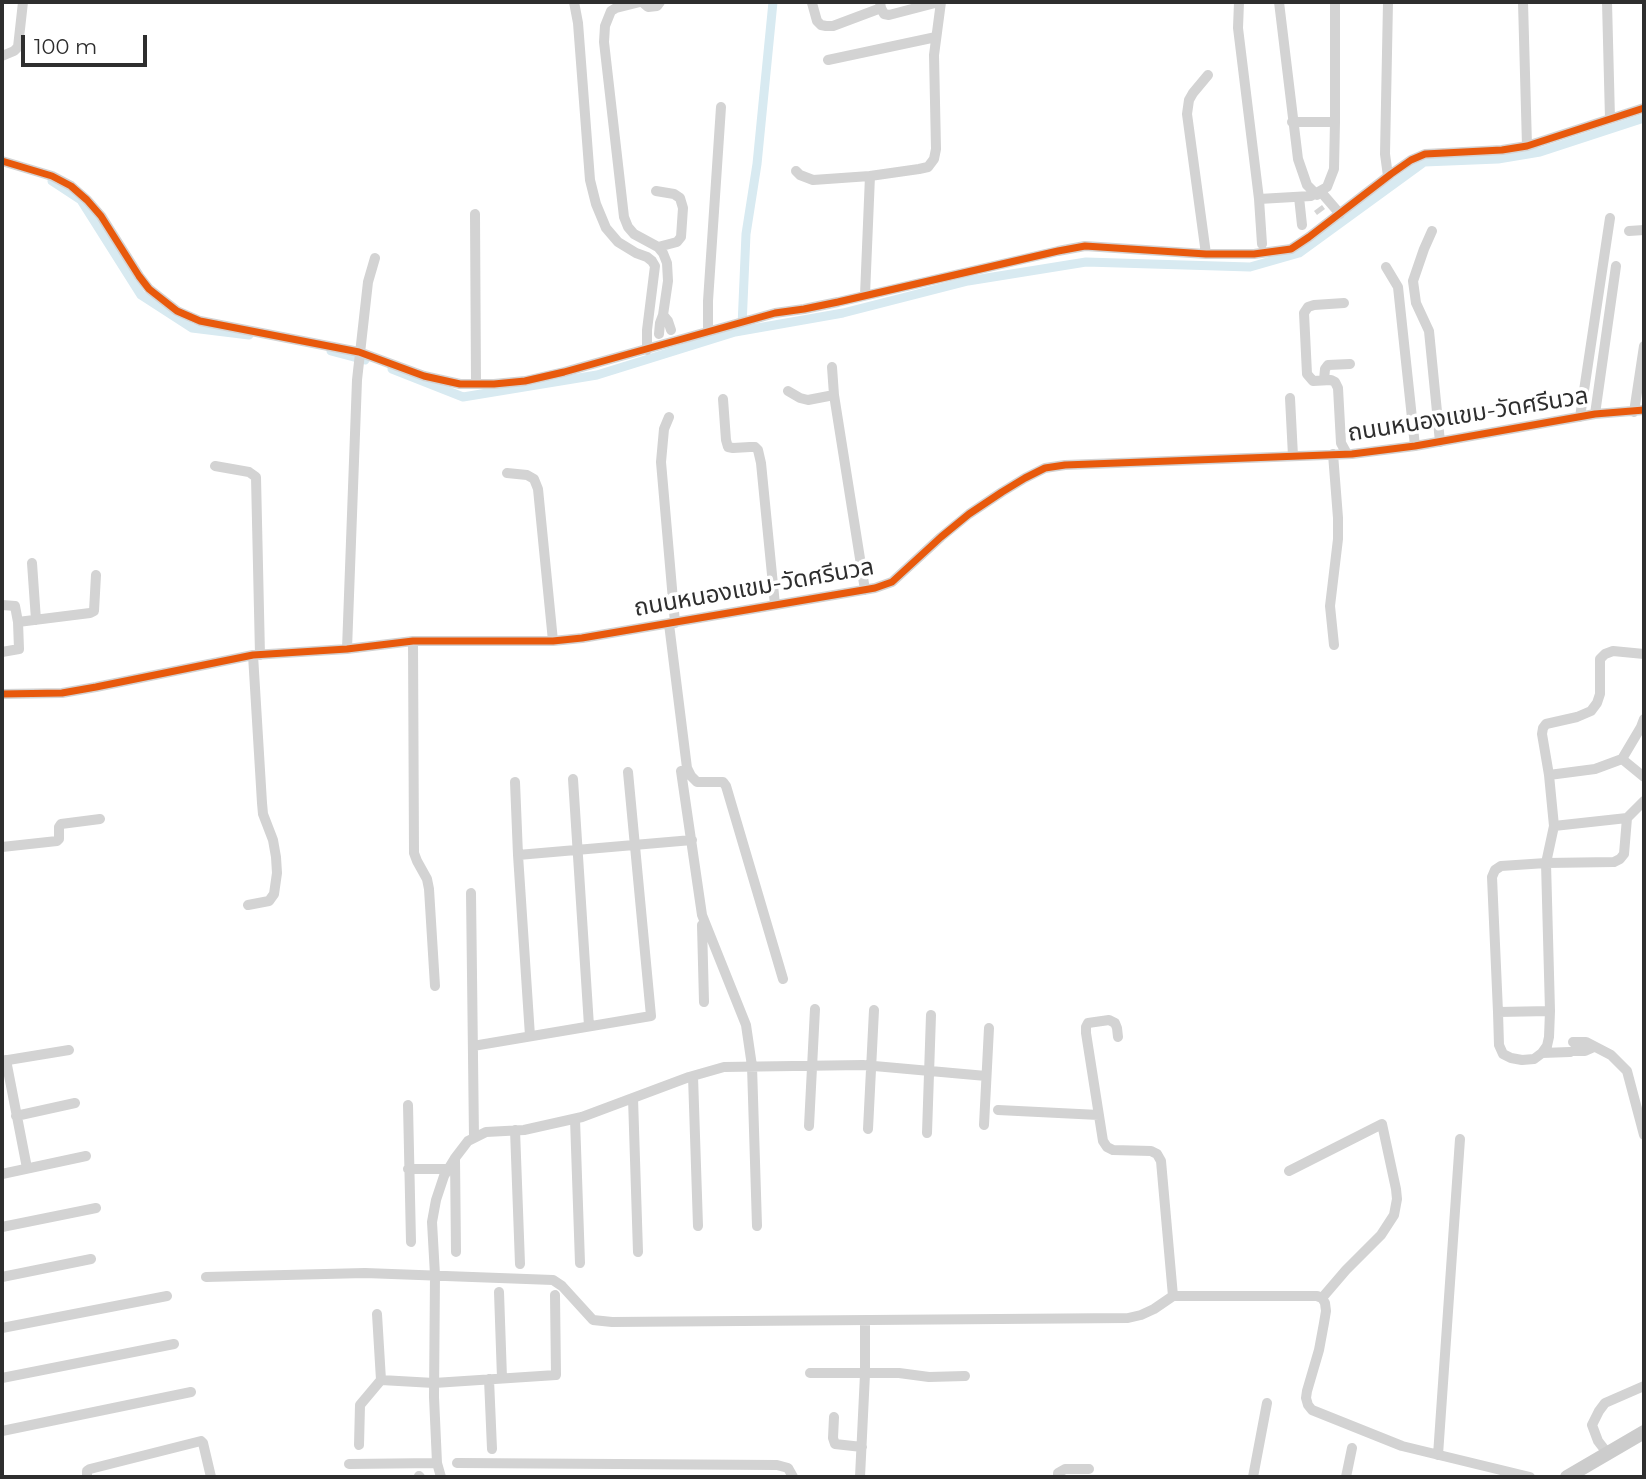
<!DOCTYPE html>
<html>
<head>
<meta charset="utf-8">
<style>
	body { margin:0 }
	#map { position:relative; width:1646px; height:1479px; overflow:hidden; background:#fff; font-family:Montserrat,sans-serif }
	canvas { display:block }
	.frame { position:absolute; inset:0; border:4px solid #2e2e2e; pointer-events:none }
	.scale { position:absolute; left:21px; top:35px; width:126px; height:32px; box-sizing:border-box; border:4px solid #2e2e2e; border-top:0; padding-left:9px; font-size:21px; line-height:24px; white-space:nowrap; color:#2e2e2e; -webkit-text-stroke:5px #fff; paint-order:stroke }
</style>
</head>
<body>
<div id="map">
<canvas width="1646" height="1479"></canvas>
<div class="frame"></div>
<div class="scale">100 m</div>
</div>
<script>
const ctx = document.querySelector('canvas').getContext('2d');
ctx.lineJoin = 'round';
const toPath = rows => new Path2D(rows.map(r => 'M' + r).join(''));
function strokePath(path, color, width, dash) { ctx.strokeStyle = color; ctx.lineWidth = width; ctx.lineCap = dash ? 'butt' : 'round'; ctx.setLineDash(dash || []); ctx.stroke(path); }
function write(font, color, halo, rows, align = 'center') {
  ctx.font = font + ' Montserrat,"Noto Sans Thai",sans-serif'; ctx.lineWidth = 7; ctx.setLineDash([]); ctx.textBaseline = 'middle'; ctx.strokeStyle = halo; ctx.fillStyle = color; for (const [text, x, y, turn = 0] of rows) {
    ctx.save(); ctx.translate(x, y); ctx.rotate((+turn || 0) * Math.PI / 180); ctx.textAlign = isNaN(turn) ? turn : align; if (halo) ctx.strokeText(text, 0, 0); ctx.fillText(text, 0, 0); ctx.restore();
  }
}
strokePath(toPath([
	[52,181,81,200,141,295,192,328,249,335],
	[742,326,746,234,757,164,773,2],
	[331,351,365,360],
	[392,369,463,397,597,375,735,332,843,313,968,281,1086,262,1250,267,1299,253,1424,162,1498,159,1540,152,1644,118]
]), '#d8eaf1', 9);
strokePath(toPath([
	[1318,208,1321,212]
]), '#d5d5d5', 10, [10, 5]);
strokePath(toPath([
	[574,2,578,23,590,180,596,204,606,228,618,242,636,253,647,257,652,261,655,266,647,330,647,350],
	[640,2,616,8,611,11,605,26,604,42,624,217,628,227,634,234,658,247,663,253,667,263,668,281,663,315,660,323,659,334],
	[642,2,648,7,657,6,660,2],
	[880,2,881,8,884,14,889,15,939,2],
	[1239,2,1238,28,1259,199,1262,244],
	[1279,2,1298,159,1307,185,1317,195],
	[1388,2,1385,154,1388,176],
	[1523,2,1527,146],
	[1607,2,1610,119],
	[812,3,817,21,821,25,826,26,833,26,881,8],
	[2,56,14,51,18,47,23,2],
	[828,60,936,37],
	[1292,122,1335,122,1335,2],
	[2,161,52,176,71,186,87,200,101,216,139,276,149,289,177,311,200,321,359,352,424,376,460,384,494,384,525,381,564,372,775,313,804,309,838,302,1058,251,1085,246,1206,254,1254,254,1291,249,1309,237,1391,174,1411,160,1425,154,1502,150,1527,146,1644,108],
	[796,171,800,175,813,180,870,176],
	[656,191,674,194,680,198,683,208,681,237,677,242,658,247],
	[1321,192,1340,214],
	[1299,197,1302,225],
	[1259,199,1311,196,1327,187,1334,169,1335,122],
	[475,214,476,384],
	[1432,231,1424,249,1413,281,1416,303,1429,331,1440,442],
	[1629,231,1644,230],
	[1206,254,1187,114,1189,100,1193,93,1208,75],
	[1386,267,1398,287,1415,446],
	[865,295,870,176,919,169,928,167,934,159,936,149,934,55,941,2],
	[1344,303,1314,305,1308,307,1304,313,1307,374,1313,381,1331,380,1335,382,1338,388,1341,443,1347,454],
	[663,315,668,321,671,330],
	[708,331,708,301,721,107],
	[832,367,834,395,865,590],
	[1324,380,1325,369,1328,365,1350,364],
	[788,391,800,398,808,400,834,395],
	[1290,398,1293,456],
	[723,399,726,440,728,447,733,448,750,447,755,447,758,450,761,463,775,605],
	[1634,412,1644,346],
	[1595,414,1616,266],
	[669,417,664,429,661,462,675,623],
	[1580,417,1610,218],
	[1333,454,1338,518,1338,539,1330,606,1334,645],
	[215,466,249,472,256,477,260,655],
	[507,473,527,475,534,479,538,489,553,641],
	[32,563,36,620],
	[2,605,15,606,18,622],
	[669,624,687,768,691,776,697,782,723,782,726,786,783,979],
	[413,641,414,853,417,861,427,879,429,889,435,986],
	[347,649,357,380,368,282,375,258],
	[2,652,19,649,18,622,90,613,94,611,96,575],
	[2,694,62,693,96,687,253,655,347,649,413,641,553,641,582,638,875,588,892,582,941,537,969,514,1002,492,1025,478,1045,468,1065,465,1352,454,1415,446,1595,414,1644,410],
	[1622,759,1644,777],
	[681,771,702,915,746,1025,752,1066,757,1226],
	[1549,775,1542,734,1543,728,1546,724,1577,717,1591,711,1597,703,1600,694,1600,659,1605,654,1613,651,1644,654],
	[573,779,589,1026],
	[515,782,518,855],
	[1554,826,1627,818],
	[2,847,57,841,59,839,59,827,61,824,100,819],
	[471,893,474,1138],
	[248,905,269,901,274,894,277,873,276,857,273,840,263,814,262,803,253,655],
	[702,925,704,1002],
	[1550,1011,1498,1012,1492,877,1495,870,1501,866,1546,863,1614,862,1620,859,1624,854,1627,818,1644,801],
	[1498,1012,1499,1045,1503,1054,1511,1058,1522,1060,1534,1059,1542,1053,1547,1046,1549,1037,1550,1011,1546,863,1554,826,1549,775,1595,769,1622,759,1641,727,1644,719],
	[530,1036,518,855,692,840],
	[1118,1037,1117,1028,1115,1023,1109,1020,1088,1023,1086,1027,1086,1033,1103,1141,1107,1147,1113,1150,1151,1151,1157,1154,1161,1161,1173,1296],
	[1573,1042,1586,1042,1611,1055,1627,1071,1644,1135],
	[473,1046,651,1016,628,772],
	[1573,1051,1585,1051,1594,1047],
	[1542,1053,1570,1052],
	[6,1060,27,1168],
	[2,1061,69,1050],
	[693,1076,698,1226],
	[633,1098,638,1252],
	[408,1105,411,1242],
	[998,1110,1099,1115],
	[16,1116,75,1103],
	[575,1119,580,1263],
	[984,1125,989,1028],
	[809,1126,815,1009],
	[868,1129,874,1010],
	[515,1130,520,1264],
	[927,1133,931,1015],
	[455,1158,456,1252],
	[408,1169,448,1169],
	[1289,1171,1382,1124,1396,1189,1397,1199,1394,1215,1381,1235,1346,1270,1322,1298],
	[2,1174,86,1156],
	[2,1227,96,1208],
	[2,1277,91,1259],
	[206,1277,365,1273,553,1280,562,1286,593,1320,612,1322,1128,1318,1141,1315,1154,1309,1173,1296,1317,1296,1322,1298],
	[499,1292,502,1378],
	[1322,1298,1325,1303,1326,1311,1324,1323,1319,1350,1307,1391,1306,1398,1308,1405,1312,1410,1402,1446,1530,1477],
	[377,1314,381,1380],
	[2,1328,167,1296],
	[810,1373,899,1373,929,1377,965,1376],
	[2,1378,174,1344],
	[489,1379,492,1449],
	[834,1417,833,1438,835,1444,862,1447],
	[2,1431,191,1392],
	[359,1445,360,1405,381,1380,434,1383,556,1375,555,1295],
	[1608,1454,1598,1441,1592,1425,1599,1411,1605,1403,1644,1386],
	[1438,1455,1460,1139],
	[457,1463,777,1465,788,1468,793,1477],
	[349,1464,437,1463],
	[419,1476,420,1477],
	[87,1477,87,1471,90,1469,201,1441,203,1443,211,1477],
	[441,1477,437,1463,434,1397,435,1275,432,1222,436,1200,444,1176,455,1158,468,1141,486,1132,524,1130,582,1117,689,1077,724,1067,863,1065,986,1076],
	[860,1477,865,1374,865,1321],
	[1058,1477,1058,1473,1065,1469,1089,1469],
	[1253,1477,1267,1403],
	[1346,1477,1352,1448]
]), '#d3d3d3', 10);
strokePath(toPath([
	[1567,1477,1644,1432]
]), '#ccc', 14);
strokePath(toPath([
	[2,161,52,176,71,186,87,200,101,216,139,276,149,289,177,311,200,321,359,352,424,376,460,384,494,384,525,381,564,372,775,313,804,309,838,302,1058,251,1085,246,1206,254,1254,254,1291,249,1309,237,1391,174,1411,160,1425,154,1502,150,1527,146,1644,108],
	[2,694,62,693,96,687,253,655,347,649,413,641,553,641,582,638,875,588,892,582,941,537,969,514,1002,492,1025,478,1045,468,1065,465,1352,454,1415,446,1595,414,1644,410]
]), '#e8590c', 7);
write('24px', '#2e2e2e', '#fff', [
	["ถนนหนองแขม-วัดศรีนวล",1468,415,-9],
	["ถนนหนองแขม-วัดศรีนวล",754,588,-10]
]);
</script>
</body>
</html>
